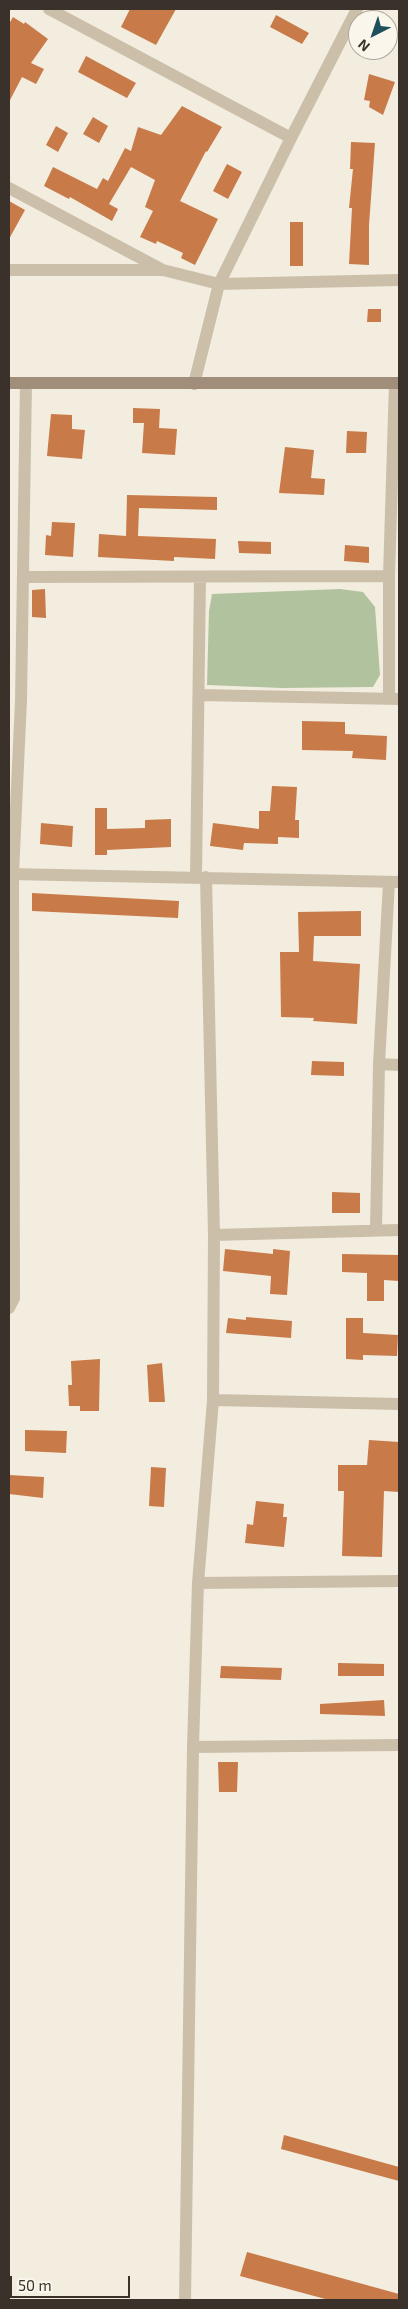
<!DOCTYPE html>
<html>
<head>
<meta charset="utf-8">
<style>
	body { margin:0 }
	#map { position:relative; width:408px; height:2309px; overflow:hidden; background:#f3eddf; font-family:"Exo 2",sans-serif }
	canvas { display:block }
	.frame { position:absolute; inset:0; border:10px solid #39312a; pointer-events:none }
	.north { position:absolute; left:348px; top:10px; width:50px; height:50px; box-sizing:border-box; background:#fbf6ec; border:1px solid #ada79e; border-radius:50%; rotate:221deg; font-size:14px; font-weight:700; line-height:20px; text-align:center; color:#39312a }
	.north::after { content:''; display:block; margin:auto; width:18px; height:22px; background:#1e4f5c; clip-path:polygon(50% 0,100% 100%,50% 72%,0 100%) }
	.scale { position:absolute; left:10px; top:2276px; width:120px; height:22px; box-sizing:border-box; border:2px solid #39312a; border-top:0; padding-left:6px; font-size:15px; line-height:18px; white-space:nowrap; color:#39312a; -webkit-text-stroke:4px #fbf6ec; paint-order:stroke }
</style>
</head>
<body>
<div id="map">
<canvas width="408" height="2309"></canvas>
<div class="frame"></div>
<div class="north">N</div>
<div class="scale">50 m</div>
</div>
<script>
const ctx = document.querySelector('canvas').getContext('2d');
ctx.lineJoin = 'round';
function fillPath(path, color) { ctx.fillStyle = color; ctx.fill(path, 'evenodd'); }
const toPath = rows => new Path2D(rows.map(r => 'M' + r).join(''));
function strokePath(path, color, width, dash) { ctx.strokeStyle = color; ctx.lineWidth = width; ctx.lineCap = dash ? 'butt' : 'round'; ctx.setLineDash(dash || []); ctx.stroke(path); }
fillPath(toPath([
	[340,589,363,592,375,607,380,675,373,687,282,688,207,685,209,611,212,594]
]), '#b1c39e');
fillPath(toPath([
	[130,9,176,9,156,45,121,27],
	[276,15,309,33,302,44,270,27],
	[13,17,24,24,25,22,48,39,31,63,44,69,36,84,22,77,9,102,9,24],
	[86,56,136,83,127,98,78,72],
	[369,74,395,82,383,115,369,107,370,101,364,100],
	[182,106,222,127,207,152,206,151,180,201,218,219,195,265,181,258,183,253,157,241,156,244,140,237,153,211,145,207,155,180,131,167,109,204,118,209,112,221,70,197,69,199,44,186,53,167,97,189,103,178,108,181,125,148,131,151,138,127,161,135],
	[93,117,108,126,99,143,83,134],
	[56,126,68,133,58,152,46,145],
	[351,142,375,143,369,225,369,265,349,264,352,208,349,208,353,169,350,169],
	[227,164,242,172,228,199,213,191],
	[9,201,25,210,9,239],
	[290,222,303,222,303,266,290,266],
	[368,309,381,309,381,322,367,322],
	[133,408,160,409,159,428,177,429,175,455,142,453,144,423,133,423],
	[51,414,72,415,72,429,85,430,82,459,47,456],
	[347,431,367,432,366,453,346,453],
	[285,447,314,450,311,478,325,479,324,495,279,493],
	[127,495,217,497,217,510,139,508,138,536,216,539,215,559,174,557,174,561,98,557,99,534,126,536],
	[52,522,75,523,73,557,45,555,46,535,51,536],
	[238,541,271,542,271,554,239,553],
	[345,545,369,547,369,563,344,561],
	[45,589,46,618,32,617,32,590],
	[302,721,345,722,345,734,387,736,386,760,352,758,353,751,302,750],
	[272,786,297,787,295,820,299,820,299,838,278,837,278,844,244,843,243,850,210,846,213,823,259,829,259,811,270,811],
	[95,808,107,808,107,829,145,828,145,820,171,819,171,847,107,850,107,855,95,855],
	[41,823,73,826,72,847,40,844],
	[32,893,179,901,178,918,32,911],
	[361,911,361,936,314,936,313,961,360,964,357,1024,313,1021,314,1018,281,1017,280,952,299,952,298,912],
	[312,1061,344,1062,344,1076,311,1075],
	[332,1192,360,1193,360,1213,332,1213],
	[225,1249,273,1254,273,1249,290,1251,287,1295,270,1294,271,1276,223,1271],
	[342,1254,399,1255,399,1281,384,1280,384,1301,367,1301,367,1273,342,1272],
	[246,1317,292,1321,291,1338,226,1333,228,1318,246,1320],
	[346,1318,363,1318,363,1333,398,1335,397,1356,363,1355,363,1360,346,1359],
	[100,1359,99,1411,80,1411,80,1406,69,1406,68,1385,72,1385,71,1361],
	[162,1363,165,1402,149,1402,147,1365],
	[25,1430,67,1431,66,1453,25,1451],
	[369,1440,399,1442,399,1492,384,1491,382,1557,342,1556,344,1491,338,1491,338,1465,367,1465],
	[151,1467,166,1468,164,1507,149,1506],
	[9,1475,44,1477,43,1498,9,1494],
	[256,1501,284,1504,283,1517,287,1517,284,1547,245,1543,247,1524,253,1525],
	[338,1663,384,1664,384,1676,338,1676],
	[221,1666,282,1668,281,1680,220,1678],
	[384,1700,385,1716,320,1714,320,1704],
	[218,1762,238,1762,237,1792,219,1792],
	[284,2135,399,2167,399,2181,281,2149],
	[247,2252,399,2294,399,2300,329,2300,240,2276]
]), '#c87a48');
strokePath(toPath([
	[49,9,291,138],
	[9,188,161,269],
	[9,270,163,270,219,284,399,280],
	[194,384,219,284,291,138,357,9],
	[23,577,389,576],
	[199,695,399,699],
	[389,699,389,576,395,383],
	[9,874,399,882],
	[196,877,200,577],
	[379,1064,399,1065],
	[376,1230,379,1064,389,882],
	[214,1235,399,1230],
	[9,1308,14,1298,13,874,21,700,26,383],
	[213,1400,399,1404],
	[198,1583,399,1581],
	[193,1747,399,1745],
	[185,2300,193,1747,198,1583,213,1400,214,1235,206,877]
]), '#ccbfaa', 12);
strokePath(toPath([
	[9,383,399,383]
]), '#a08e7b', 12);
</script>
</body>
</html>
